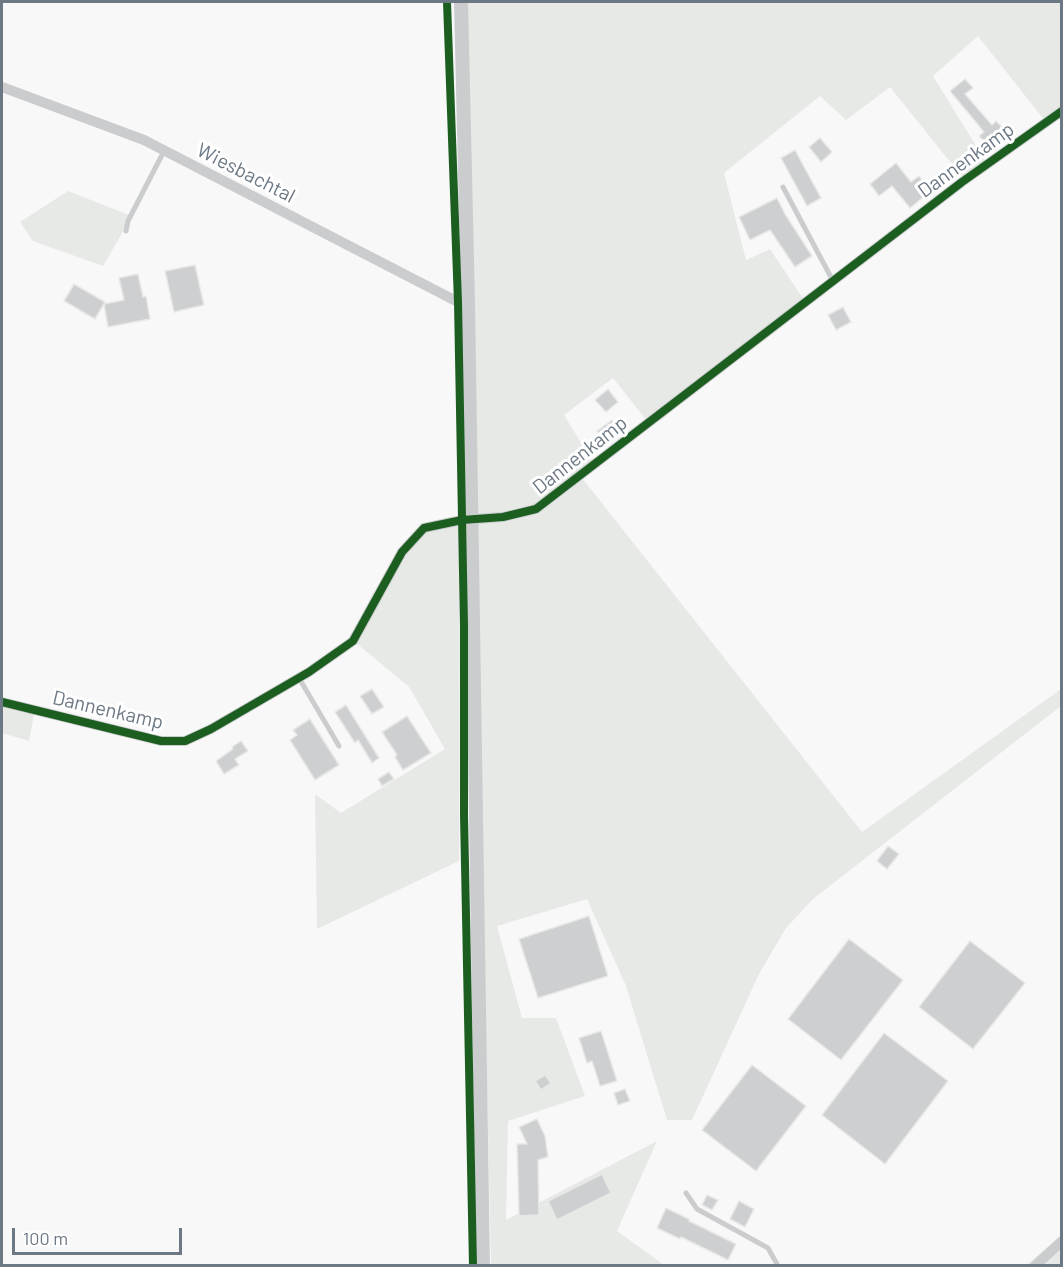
<!DOCTYPE html>
<html>
<head>
<meta charset="utf-8">
<style>
	body { margin:0 }
	#map { position:relative; width:1063px; height:1267px; overflow:hidden; background:#f8f8f8; font-family:Barlow,sans-serif }
	canvas { display:block }
	.frame { position:absolute; inset:0; border:3px solid #6c7884; pointer-events:none }
	.scale { position:absolute; left:12px; top:1228px; width:170px; height:27px; box-sizing:border-box; border:3px solid #6c7884; border-top:0; padding-left:8px; font-size:18px; line-height:21px; white-space:nowrap; color:#6c7884; -webkit-text-stroke:4px #fff; paint-order:stroke }
</style>
</head>
<body>
<div id="map">
<canvas width="1063" height="1267"></canvas>
<div class="frame"></div>
<div class="scale">100 m</div>
</div>
<script>
const ctx = document.querySelector('canvas').getContext('2d');
ctx.lineJoin = 'round';
function fillPath(path, color) { ctx.fillStyle = color; ctx.fill(path, 'evenodd'); }
const toPath = rows => new Path2D(rows.map(r => 'M' + r).join(''));
function strokePath(path, color, width, dash) { ctx.strokeStyle = color; ctx.lineWidth = width; ctx.lineCap = dash ? 'butt' : 'round'; ctx.setLineDash(dash || []); ctx.stroke(path); }
function write(font, color, halo, rows, align = 'center') {
  ctx.font = font + ' Barlow,sans-serif'; ctx.lineWidth = 6; ctx.setLineDash([]); ctx.textBaseline = 'middle'; ctx.strokeStyle = halo; ctx.fillStyle = color; for (const [text, x, y, turn = 0] of rows) {
    ctx.save(); ctx.translate(x, y); ctx.rotate((+turn || 0) * Math.PI / 180); ctx.textAlign = isNaN(turn) ? turn : align; if (halo) ctx.strokeText(text, 0, 0); ctx.fillText(text, 0, 0); ctx.restore();
  }
}
fillPath(toPath([
	[461,2,1061,2,1061,109,1045,121,978,36,933,76,986,162,963,178,890,87,846,120,820,96,724,173,746,260,770,249,804,300,647,421,613,378,564,415,593,462,582,478,862,832,1061,689,1061,706,813,899,786,928,759,974,692,1120,667,1120,626,986,587,899,497,926,522,1018,556,1018,585,1096,508,1121,506,1220,657,1141,617,1231,664,1265,491,1265,472,409],
	[68,191,129,215,130,219,103,266,33,241,20,222],
	[460,521,459,861,317,929,315,794,341,813,445,749,409,687,355,642,403,554,426,530],
	[2,706,34,714,29,741,2,733],
	[1061,1236,1061,1262,1058,1265,1025,1266]
]), '#e6e9e5');
const building = toPath([
	[965,79,973,88,965,94,992,125,996,121,1008,133,990,148,979,136,984,132,950,91,965,79],
	[820,138,832,152,821,162,809,147,820,138],
	[795,150,821,198,807,206,781,158,795,150],
	[896,163,911,182,919,176,931,191,910,208,892,186,879,196,870,184,896,163],
	[777,198,785,214,812,256,795,267,770,230,750,240,739,217,777,198],
	[195,265,204,305,174,312,165,271,195,265],
	[138,274,143,297,146,296,150,319,108,327,104,304,124,300,119,278,138,274],
	[74,284,105,302,95,319,64,301,74,284],
	[843,307,851,322,836,330,828,315,843,307],
	[608,389,618,402,606,412,595,400,608,389],
	[612,420,617,427,603,438,597,431,612,420],
	[372,689,384,707,372,714,360,696,372,689],
	[346,705,379,758,372,763,358,740,355,743,335,712,346,705],
	[407,716,431,753,403,770,395,757,397,755,382,732,407,716],
	[310,719,339,765,315,780,290,740,297,735,293,730,310,719],
	[241,741,248,751,235,759,239,765,224,774,216,761,233,749,232,747,241,741],
	[389,772,394,779,382,786,378,779,389,772],
	[888,846,899,854,887,869,877,861,888,846],
	[589,916,608,976,538,998,519,939,589,916],
	[849,939,903,980,841,1060,788,1019,849,939],
	[970,941,1025,983,973,1049,919,1007,970,941],
	[601,1031,617,1081,600,1086,592,1061,587,1063,579,1038,601,1031],
	[884,1033,948,1081,885,1164,822,1115,884,1033],
	[752,1065,806,1106,756,1171,702,1130,752,1065],
	[545,1075,551,1083,541,1090,535,1081,545,1075],
	[625,1089,630,1101,618,1105,614,1093,625,1089],
	[537,1119,545,1136,548,1157,538,1160,539,1215,519,1216,517,1144,527,1144,519,1127,537,1119],
	[602,1174,611,1193,557,1220,548,1201,602,1174],
	[707,1195,718,1200,712,1210,702,1205,707,1195],
	[739,1201,754,1209,745,1227,730,1219,739,1201],
	[666,1208,689,1219,689,1221,736,1244,728,1260,681,1237,680,1239,657,1228,666,1208]
]);
fillPath(building, '#cdcfd0');
strokePath(building, '#e8e8e7', 1.5);
strokePath(toPath([
	[783,187,833,281],
	[126,231,128,221,164,151],
	[299,678,339,746],
	[686,1193,697,1209,768,1248,778,1266]
]), '#cbccce', 5);
strokePath(toPath([
	[2,87,144,140,458,302,468,303],
	[2,702,161,741,185,741,211,729,309,672,353,641,402,552,424,528,462,520,503,517,536,509,962,182,1062,111],
	[1035,1266,1062,1241]
]), '#cbccce', 10);
strokePath(toPath([
	[461,2,468,303,483,1266]
]), '#cbccce', 14);
strokePath(toPath([
	[447,2,458,302,464,626,464,815,473,1266],
	[2,702,161,741,185,741,211,729,309,672,353,641,402,552,424,528,462,520,503,517,536,509,962,182,1062,111]
]), '#1b5e20', 8);
write('20px', '#6c7884', '#fff', [
	["Dannenkamp",966,160,-36],
	["Wiesbachtal",246,173,27],
	["Dannenkamp",580,455,-38],
	["Dannenkamp",108,710,13]
]);
</script>
</body>
</html>
